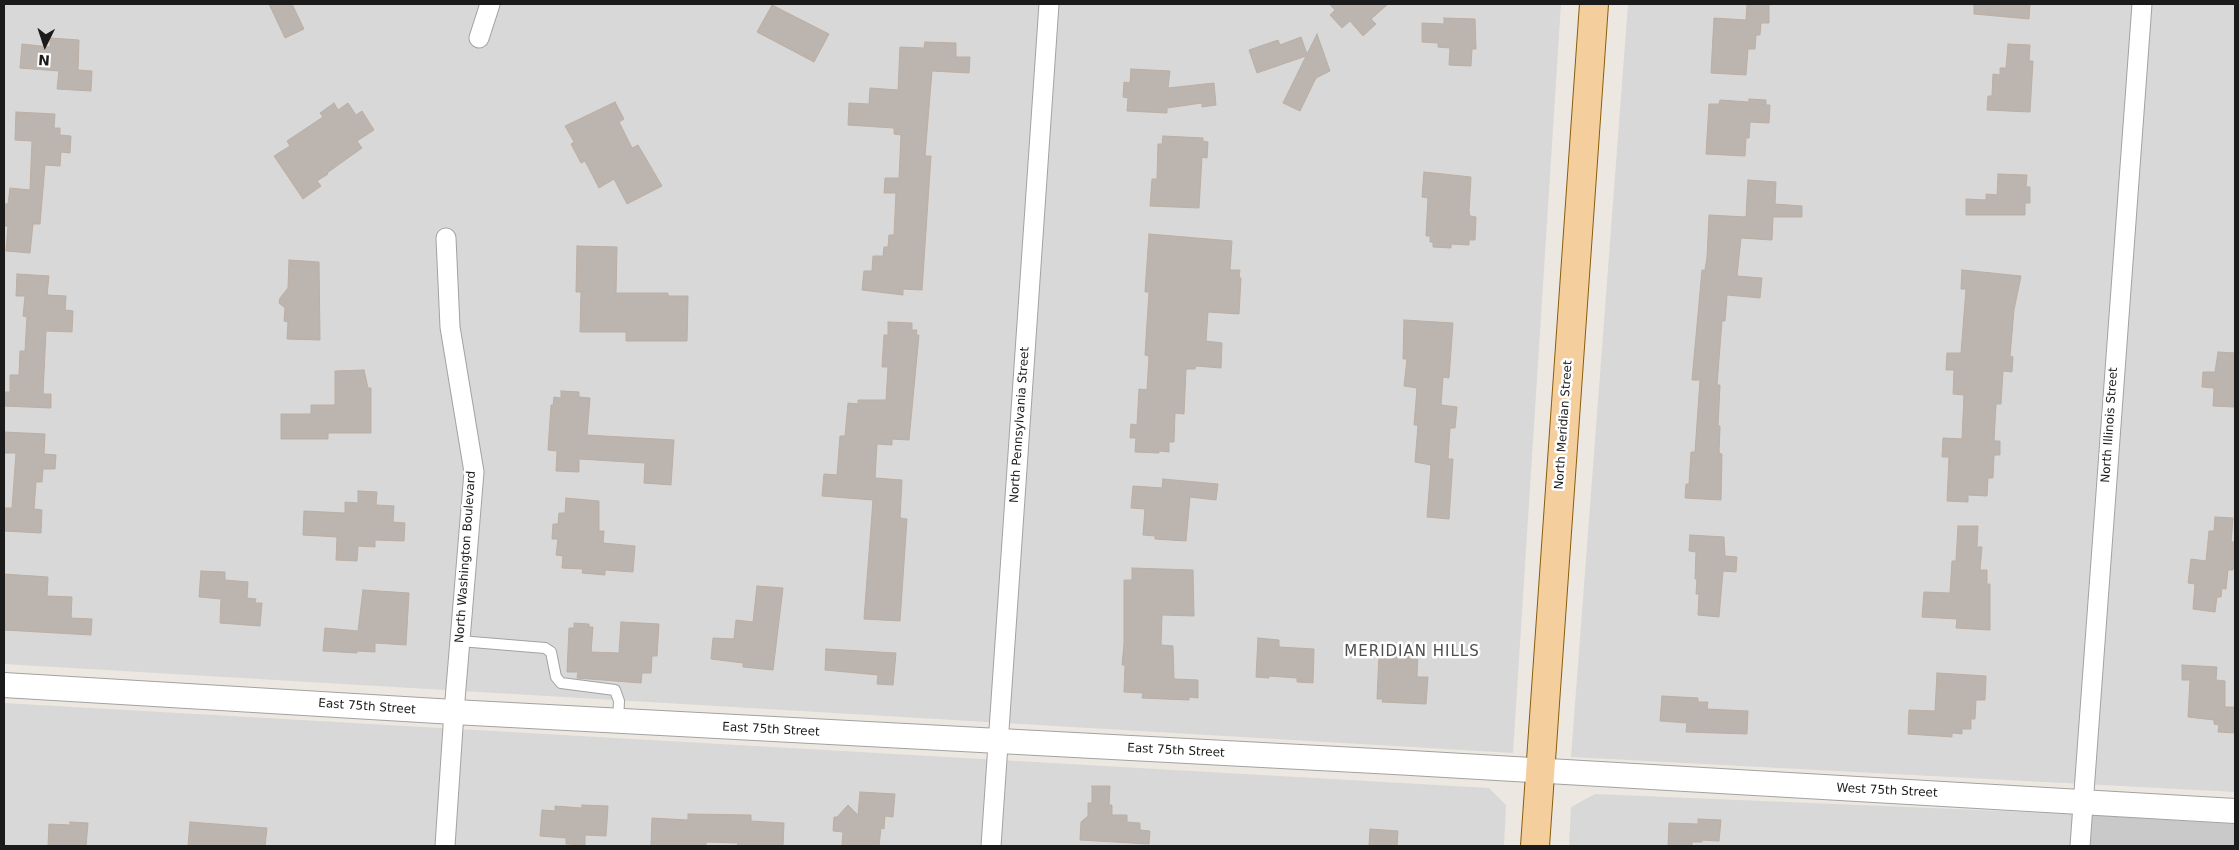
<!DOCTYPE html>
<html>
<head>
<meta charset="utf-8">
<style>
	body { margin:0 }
	#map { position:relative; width:2239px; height:850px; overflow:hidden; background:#ece8e1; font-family:"DejaVu Sans",sans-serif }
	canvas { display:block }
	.frame { position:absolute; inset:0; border:5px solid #1b1b1b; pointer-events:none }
	.north { position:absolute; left:20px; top:20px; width:50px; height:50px; -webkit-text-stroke:4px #fff; paint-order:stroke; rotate:184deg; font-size:14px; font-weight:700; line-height:20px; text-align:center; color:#1b1b1b }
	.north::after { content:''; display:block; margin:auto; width:18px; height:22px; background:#1b1b1b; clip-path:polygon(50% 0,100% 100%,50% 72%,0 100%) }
</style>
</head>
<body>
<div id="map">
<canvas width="2239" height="850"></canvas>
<div class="frame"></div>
<div class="north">N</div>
</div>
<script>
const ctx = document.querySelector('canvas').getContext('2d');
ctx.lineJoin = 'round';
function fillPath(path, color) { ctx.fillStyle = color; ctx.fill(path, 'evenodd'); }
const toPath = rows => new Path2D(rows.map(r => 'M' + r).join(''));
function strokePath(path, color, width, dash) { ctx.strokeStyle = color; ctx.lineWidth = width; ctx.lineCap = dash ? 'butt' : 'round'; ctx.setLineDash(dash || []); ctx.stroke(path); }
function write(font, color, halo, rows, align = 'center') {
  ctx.font = font + ' "DejaVu Sans",sans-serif'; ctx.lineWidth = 5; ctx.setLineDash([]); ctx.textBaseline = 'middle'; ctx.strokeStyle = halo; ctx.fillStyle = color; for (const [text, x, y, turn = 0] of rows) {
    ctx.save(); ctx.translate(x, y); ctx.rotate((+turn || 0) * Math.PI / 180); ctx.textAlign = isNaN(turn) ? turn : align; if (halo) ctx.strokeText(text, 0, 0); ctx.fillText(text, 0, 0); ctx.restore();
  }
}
fillPath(toPath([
	[4,4,1561,4,1513,753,4,664],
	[1628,4,2235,4,2235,792,1571,757],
	[4,703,1489,788,1506,805,1504,846,4,846],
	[1595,794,2075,814,2073,846,1569,846,1571,807]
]), '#d9d8d8');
fillPath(toPath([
	[2075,814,2235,824,2235,846,2073,846]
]), '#c9c9c9');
const building = toPath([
	[269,4,292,4,304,29,285,38,269,4],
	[1329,4,1388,4,1371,19,1376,24,1363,36,1350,21,1342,28,1330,15,1335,10,1329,4],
	[1747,4,1769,4,1769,23,1761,23,1760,35,1756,35,1755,49,1748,49,1746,75,1711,73,1714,18,1746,20,1747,4],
	[1974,4,2030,4,2029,19,1974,14,1974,4],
	[772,5,829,34,814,62,757,32,772,5],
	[1444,18,1475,19,1476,49,1472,49,1471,66,1449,65,1450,48,1438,47,1438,43,1422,42,1422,23,1444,24,1444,18],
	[1317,34,1330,71,1316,78,1300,111,1283,103,1306,56,1257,73,1249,50,1278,40,1280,45,1301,37,1307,54,1317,34],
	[50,38,79,40,78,70,92,71,91,91,57,89,59,71,20,68,22,44,50,47,50,38],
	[925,42,956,43,956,57,970,57,969,73,932,71,925,156,931,156,922,290,903,289,903,295,862,290,864,271,872,271,873,256,883,256,884,247,888,247,889,235,894,235,896,193,884,193,885,178,899,178,901,135,894,134,894,128,848,125,849,103,869,104,870,88,898,90,900,47,924,48,925,42],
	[2008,44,2030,45,2029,61,2033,61,2030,112,1987,110,1988,96,1992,96,1993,74,2000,75,2000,68,2006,68,2008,44],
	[1131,69,1170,71,1168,88,1214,83,1216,105,1202,107,1202,103,1167,108,1167,113,1127,111,1128,98,1123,97,1124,82,1130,83,1131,69],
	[1749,99,1766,100,1766,105,1770,105,1769,123,1750,122,1749,138,1746,138,1745,156,1706,154,1709,104,1719,104,1720,100,1749,102,1749,99],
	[615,102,624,119,619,122,632,148,638,145,662,186,627,204,614,179,599,188,585,161,581,163,571,144,574,142,565,126,615,102],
	[334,103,338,110,348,103,356,115,362,111,374,130,357,141,362,148,327,173,328,174,317,181,321,186,303,199,274,156,290,146,287,141,323,117,320,113,334,103],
	[16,112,55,114,54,128,60,128,60,135,71,136,70,153,61,152,60,166,45,165,40,224,33,224,30,253,6,251,8,226,4,226,4,204,8,204,10,188,30,190,32,141,15,140,16,112],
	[1163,136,1203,138,1203,141,1208,142,1207,158,1202,157,1199,208,1150,206,1152,179,1157,179,1158,144,1162,144,1163,136],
	[1424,172,1471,177,1469,211,1470,216,1476,217,1475,240,1469,240,1469,245,1451,244,1451,248,1433,247,1433,242,1430,242,1430,236,1426,236,1428,198,1422,197,1424,172],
	[1998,174,2027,175,2026,187,2030,187,2030,203,2025,203,2025,215,1966,215,1966,199,1986,200,1986,194,1997,195,1998,174],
	[1748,180,1776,182,1775,204,1802,206,1802,217,1773,217,1772,240,1741,238,1737,276,1762,278,1760,298,1727,295,1725,321,1722,321,1717,385,1720,385,1718,426,1720,426,1719,453,1722,454,1721,500,1685,498,1686,484,1689,484,1691,452,1695,452,1700,380,1692,380,1702,270,1705,270,1707,257,1709,215,1746,217,1748,180],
	[1149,234,1232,241,1230,270,1240,270,1239,278,1241,278,1239,314,1208,312,1206,341,1222,343,1221,368,1196,366,1195,369,1186,369,1184,414,1175,413,1174,442,1169,442,1169,452,1159,451,1159,453,1135,452,1136,438,1130,438,1131,424,1137,425,1139,389,1147,390,1149,356,1145,355,1149,292,1145,292,1149,234],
	[577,246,617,247,616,293,668,293,668,296,688,296,687,341,626,341,626,332,580,332,581,292,576,292,577,246],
	[289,260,319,262,320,340,287,339,288,322,284,321,285,308,279,303,280,298,288,288,289,260],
	[1962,270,2021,276,2014,310,2010,356,2013,357,2012,372,2003,371,2001,404,1996,404,1994,441,2000,441,2000,455,1994,455,1993,478,1988,478,1987,496,1968,495,1968,502,1947,501,1949,457,1942,457,1943,438,1962,439,1964,395,1953,394,1954,370,1946,370,1947,353,1961,353,1966,289,1961,289,1962,270],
	[17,274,49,276,47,295,66,296,65,310,73,311,72,332,46,331,43,394,51,394,51,408,4,406,4,392,10,392,10,375,19,375,20,351,25,351,27,317,23,316,25,296,16,296,17,274],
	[1404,320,1453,323,1449,378,1443,377,1441,405,1457,407,1455,428,1450,428,1448,459,1453,459,1449,519,1427,517,1431,465,1415,462,1418,425,1414,425,1417,388,1404,386,1407,359,1403,359,1404,320],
	[888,322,912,323,912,330,917,330,916,335,919,335,909,440,892,439,892,445,877,444,875,478,902,480,900,518,907,519,900,621,864,619,873,500,822,496,824,474,837,475,840,436,845,436,848,403,858,404,858,400,886,400,888,367,882,367,884,335,888,335,888,322],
	[2218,352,2235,353,2235,407,2213,406,2214,388,2202,387,2203,372,2215,372,2218,352],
	[364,370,368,388,371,388,371,433,328,433,328,439,281,439,281,414,311,414,311,405,335,405,335,371,364,370],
	[561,391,579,392,579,397,590,398,587,435,674,440,671,485,644,483,645,463,579,459,579,472,556,471,557,451,548,450,551,405,553,405,554,397,561,398,561,391],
	[4,432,45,434,44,454,56,455,55,469,43,469,42,482,36,482,34,509,42,510,41,533,4,531,4,508,12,508,16,453,4,453,4,432],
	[1163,479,1218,484,1216,500,1190,497,1186,541,1155,539,1155,536,1143,535,1145,509,1131,508,1133,486,1162,488,1163,479],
	[358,491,377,492,376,505,394,506,393,522,405,523,404,541,375,540,375,547,358,546,357,561,336,560,337,537,303,535,304,511,345,513,345,502,358,503,358,491],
	[566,498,599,501,599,531,604,531,603,543,635,546,633,572,605,570,605,575,582,573,583,569,562,568,563,556,556,555,558,539,552,539,553,524,558,524,559,513,565,513,566,498],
	[2215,517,2233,518,2231,542,2235,542,2235,563,2234,563,2233,570,2228,570,2226,589,2222,588,2221,597,2217,597,2215,612,2193,609,2195,584,2188,583,2191,559,2206,561,2209,531,2214,531,2215,517],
	[1958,526,1978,526,1977,547,1982,547,1980,570,1987,570,1987,584,1990,584,1990,630,1956,628,1957,619,1922,617,1924,592,1950,593,1952,561,1956,561,1958,526],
	[1690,535,1724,537,1725,556,1737,557,1736,572,1723,571,1719,617,1698,615,1699,594,1696,594,1697,579,1695,579,1696,552,1689,551,1690,535],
	[1132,568,1193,570,1194,616,1162,615,1161,645,1173,646,1174,679,1198,680,1198,698,1189,697,1189,700,1142,698,1143,693,1124,692,1125,665,1122,665,1124,644,1124,580,1132,580,1132,568],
	[201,571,225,572,225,580,248,582,247,598,256,599,255,603,262,603,260,626,220,623,221,599,199,597,201,571],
	[4,574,48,577,47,596,72,597,71,618,92,619,91,635,4,630,4,574],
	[757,586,783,588,773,670,743,667,743,663,711,659,713,638,734,639,736,620,753,622,757,586],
	[363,590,409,593,406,645,375,643,375,652,357,651,357,653,323,651,325,628,358,631,363,590],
	[621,622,659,624,657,656,652,656,651,673,642,673,641,683,577,678,578,672,567,672,569,628,574,628,574,623,589,624,589,627,593,627,591,652,619,653,621,622],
	[1258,638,1279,640,1279,647,1314,649,1313,683,1297,682,1297,678,1269,676,1269,678,1256,677,1258,638],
	[826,649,896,653,893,685,877,684,878,675,825,670,826,649],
	[1400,650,1418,651,1417,677,1428,677,1426,704,1382,702,1383,699,1377,699,1379,654,1400,655,1400,650],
	[2182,665,2217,667,2216,680,2225,681,2225,707,2235,707,2235,733,2218,732,2219,725,2214,724,2214,720,2188,717,2190,680,2182,680,2182,665],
	[1937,673,1986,676,1985,700,1976,700,1975,719,1971,719,1971,729,1962,729,1962,734,1952,733,1952,737,1908,734,1909,710,1935,711,1937,673],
	[1662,696,1698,698,1698,702,1708,702,1707,709,1748,711,1747,734,1686,732,1687,723,1660,721,1662,696],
	[1092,786,1110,786,1109,805,1112,805,1112,815,1127,815,1127,822,1140,823,1140,830,1150,831,1149,844,1080,840,1081,822,1088,816,1088,803,1092,803,1092,786],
	[860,792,895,794,893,817,885,816,884,829,881,828,879,846,842,846,843,832,833,831,834,817,837,817,848,805,858,815,860,792],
	[582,805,608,806,606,836,585,835,585,845,566,844,566,838,540,836,542,810,555,811,555,806,582,808,582,805],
	[688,814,751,815,751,821,784,823,783,846,737,846,738,843,706,842,706,846,651,846,652,818,688,820,688,814],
	[1698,819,1721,820,1719,841,1702,840,1702,842,1692,842,1692,846,1668,846,1669,823,1698,824,1698,819],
	[70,822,88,823,86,846,48,846,49,824,70,825,70,822],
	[190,822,267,828,265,846,188,846,190,822],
	[1370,829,1398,831,1397,846,1369,846,1370,829]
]);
fillPath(building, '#bcb4ae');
strokePath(building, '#bcafa4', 1);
const service = toPath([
	[460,641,545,648,551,652,556,677,561,683,615,690,619,701,618,721]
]);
const minor = toPath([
	[479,38,490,4],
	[445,846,454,712,474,472,450,327,446,238],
	[991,846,1049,4],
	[2080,846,2142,4]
]);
const tertiary = toPath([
	[4,685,454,712,1394,762,2235,811]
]);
const primary = toPath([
	[1535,846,1594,4]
]);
strokePath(service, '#a2a2a2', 12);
strokePath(minor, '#a2a2a2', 21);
strokePath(tertiary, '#a2a2a2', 26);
strokePath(primary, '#885d0a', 30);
strokePath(service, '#fff', 10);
strokePath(minor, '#fff', 19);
strokePath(tertiary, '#fff', 24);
strokePath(primary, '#f5ce9d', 28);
write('12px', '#1b1b1b', '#fff', [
	["North Pennsylvania Street",1020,425,-86],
	["North Meridian Street",1564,425,-86],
	["North Illinois Street",2110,425,-86],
	["North Washington Boulevard",466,557,-86],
	["East 75th Street",367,707,4],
	["East 75th Street",771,730,3],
	["East 75th Street",1176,751,3],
	["West 75th Street",1887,791,3]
]);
ctx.letterSpacing = '1px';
write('15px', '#4e4e4e', '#fff', [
	["MERIDIAN HILLS",1412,652]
]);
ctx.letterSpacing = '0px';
</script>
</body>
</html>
